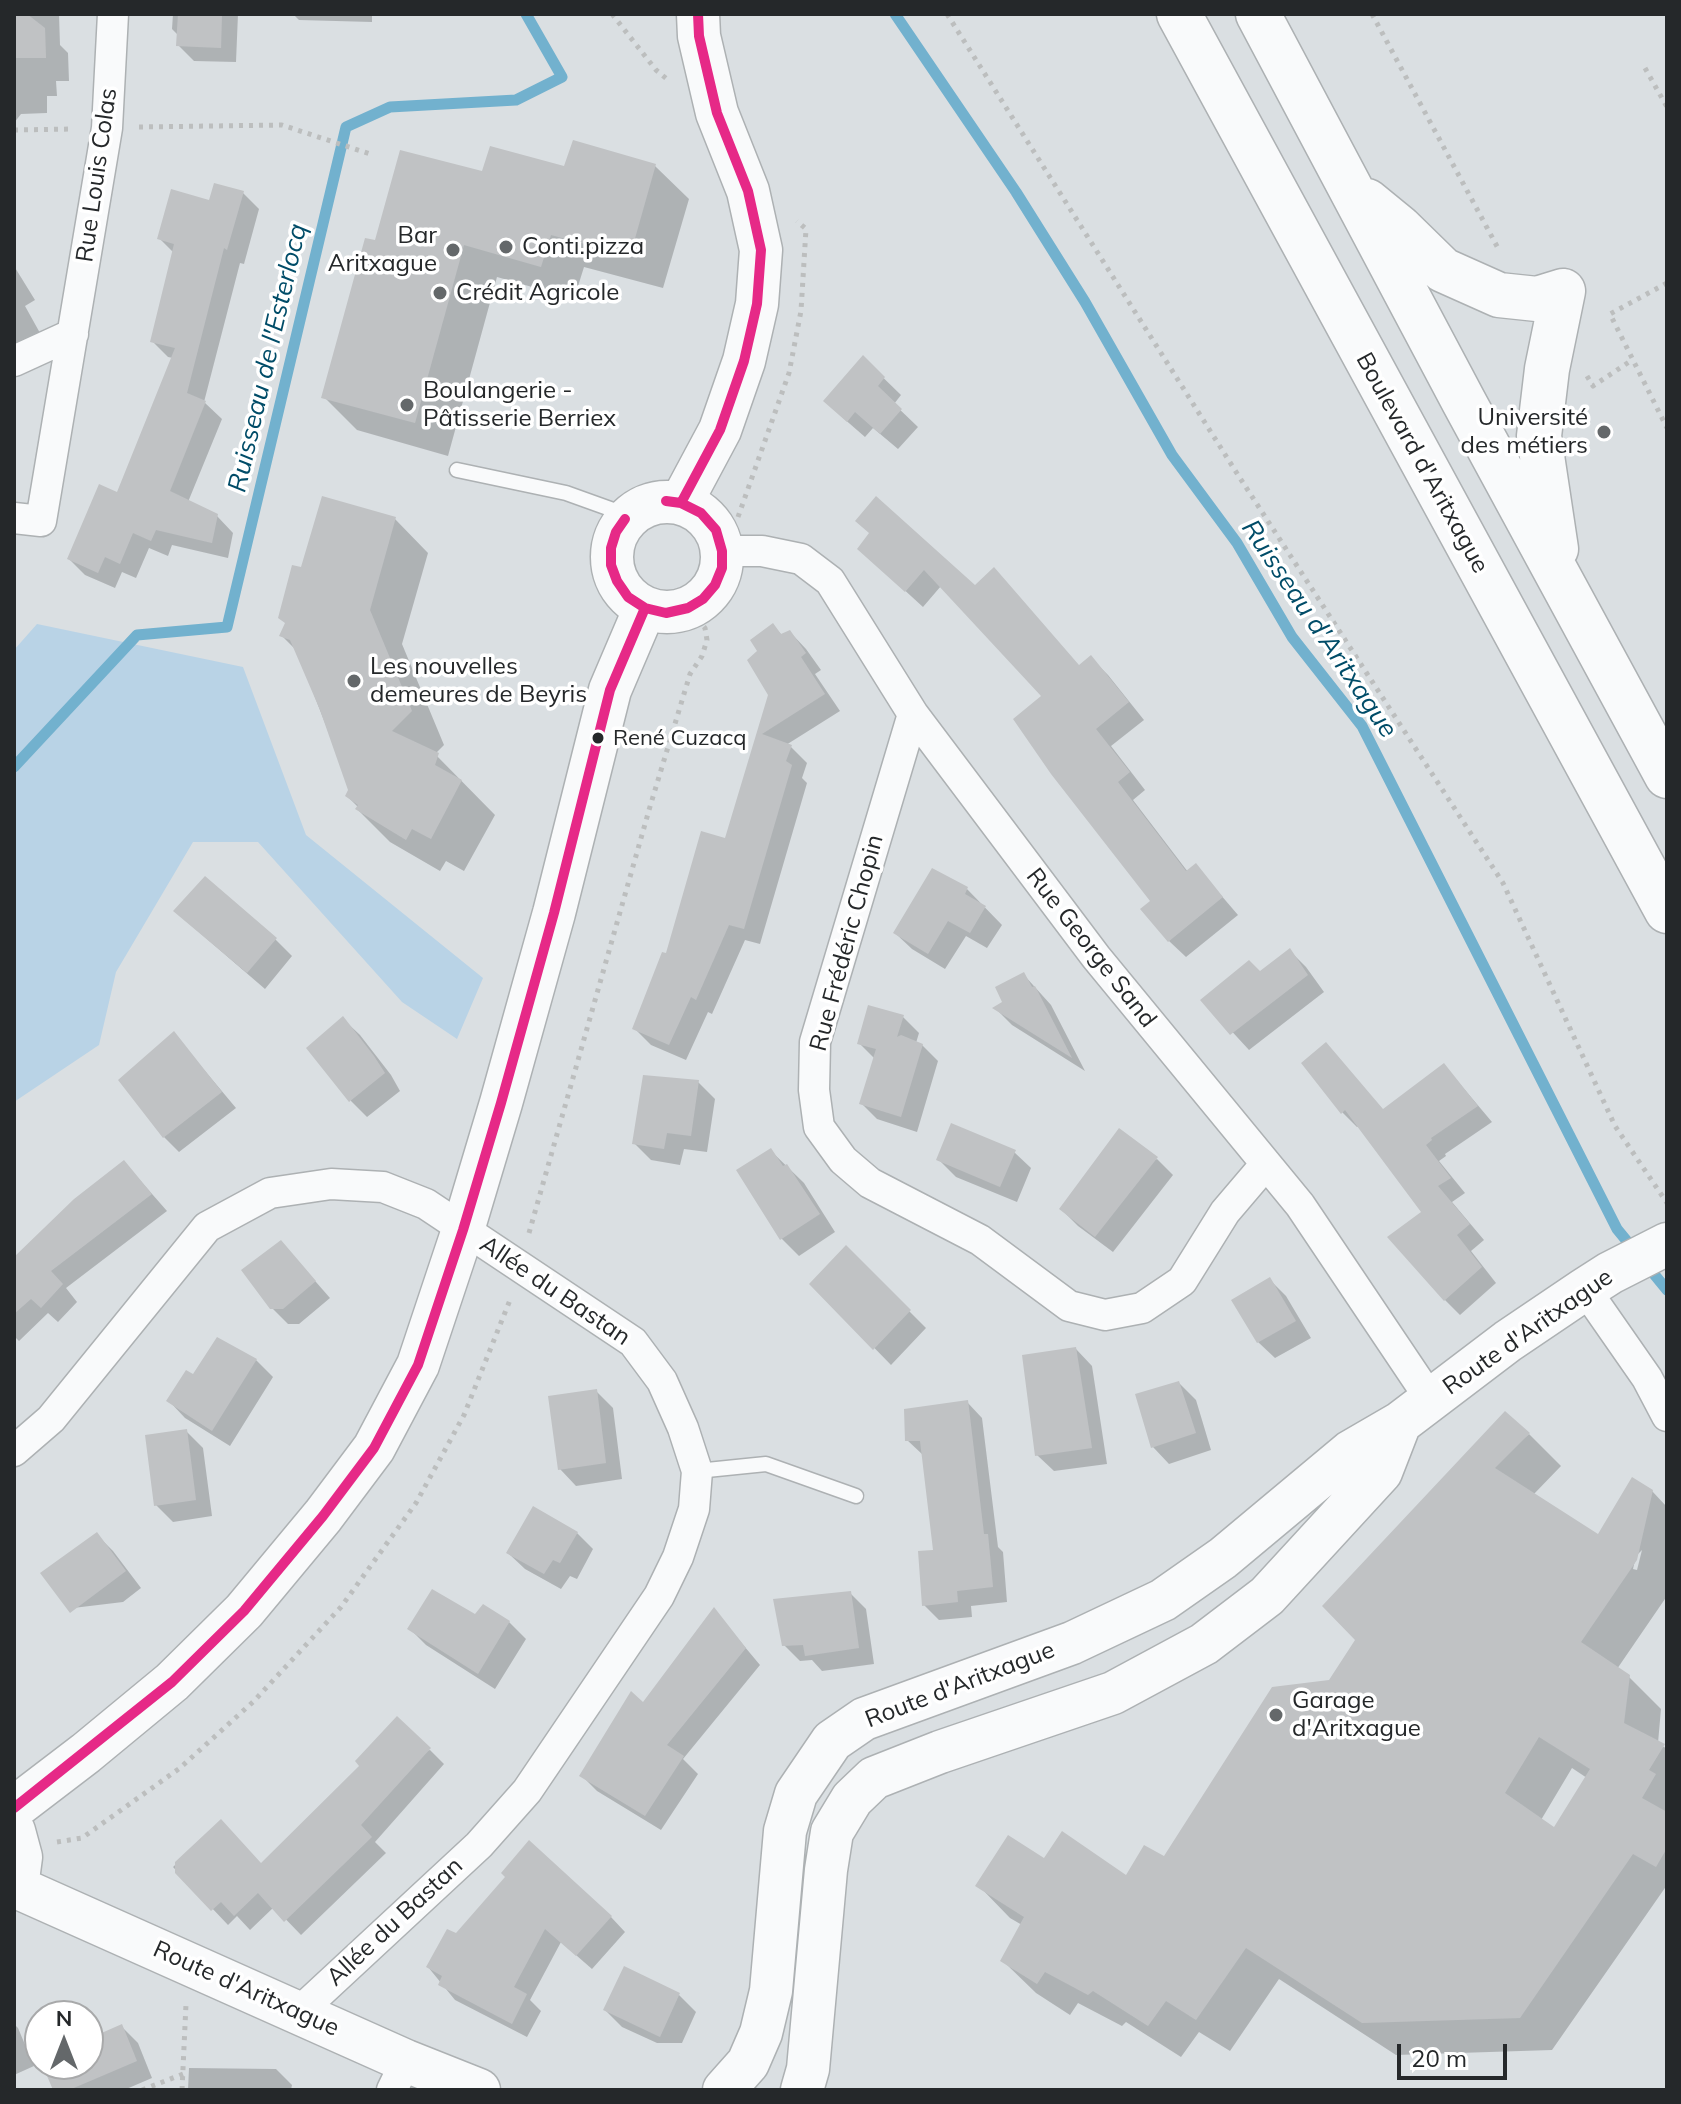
<!DOCTYPE html>
<html>
<head>
<meta charset="utf-8">
<style>
	body { margin:0 }
	#map { position:relative; width:1681px; height:2104px; overflow:hidden; background:#dadfe2; font-family:Mulish,sans-serif }
	canvas { display:block }
	.frame { position:absolute; inset:0; border:16px solid #25282a; pointer-events:none }
	.north { position:absolute; left:24px; top:2000px; width:80px; height:80px; box-sizing:border-box; background:#fff; border:2px solid #a8a9aa; border-radius:50%; rotate:0deg; font-size:22px; font-weight:700; line-height:32px; text-align:center; color:#25282a }
	.north::after { content:''; display:block; margin:auto; width:28px; height:36px; background:#64686a; clip-path:polygon(50% 0,100% 100%,50% 72%,0 100%) }
	.scale { position:absolute; left:1397px; top:2044px; width:110px; height:36px; box-sizing:border-box; border:4px solid #25282a; border-top:0; padding-left:10px; font-size:24px; line-height:28px; white-space:nowrap; color:#25282a; -webkit-text-stroke:6px #fff; paint-order:stroke }
</style>
</head>
<body>
<div id="map">
<canvas width="1681" height="2104"></canvas>
<div class="frame"></div>
<div class="north">N</div>
<div class="scale">20 m</div>
</div>
<script>
const ctx = document.querySelector('canvas').getContext('2d');
ctx.lineJoin = 'round';
function fillPath(path, color) { ctx.fillStyle = color; ctx.fill(path, 'evenodd'); }
const toPath = rows => new Path2D(rows.map(r => 'M' + r).join(''));
function strokePath(path, color, width, dash) { ctx.strokeStyle = color; ctx.lineWidth = width; ctx.lineCap = dash ? 'butt' : 'round'; ctx.setLineDash(dash || []); ctx.stroke(path); }
function write(font, color, halo, rows, align = 'center') {
  ctx.font = font + ' Mulish,sans-serif'; ctx.lineWidth = 7; ctx.setLineDash([]); ctx.textBaseline = 'middle'; ctx.strokeStyle = halo; ctx.fillStyle = color; for (const [text, x, y, turn = 0] of rows) {
    ctx.save(); ctx.translate(x, y); ctx.rotate((+turn || 0) * Math.PI / 180); ctx.textAlign = isNaN(turn) ? turn : align; if (halo) ctx.strokeText(text, 0, 0); ctx.fillText(text, 0, 0); ctx.restore();
  }
}
fillPath(toPath([
	[37,624,243,667,306,835,483,978,457,1039,402,1002,258,842,193,842,116,972,99,1045,14,1102,14,650]
]), '#b9d3e6');
fillPath(toPath([
	[14,14,59,14,60,45,68,53,69,81,56,81,57,96,47,96,47,113,21,114,14,123],
	[173,14,238,14,236,62,194,61,178,45,179,36,172,29],
	[293,14,372,14,372,22,299,20],
	[655,166,689,199,663,288,584,267,574,299,497,277,448,456,357,430,324,397,377,243,483,173],
	[243,193,259,209,244,264,240,263,204,402,222,419,188,502,217,516,233,533,228,558,172,545,168,556,149,548,136,578,122,572,115,588,85,575,69,559,118,494,173,358,168,357,152,341,174,253,159,238,210,202],
	[14,266,35,300,25,306,40,333,14,346],
	[863,358,901,395,894,404,918,427,898,449,873,428,865,437,842,417],
	[395,519,428,553,402,644,444,745,435,754,495,815,464,871,446,861,440,871,390,842,357,809,358,807,347,796,351,790,297,651,282,636,302,569],
	[871,534,975,587,1080,667,1091,658,1108,675,1144,720,1111,746,1145,790,1133,800,1188,872,1196,866,1238,915,1186,957,1169,941,1152,901,1044,696,941,586,923,607,877,565],
	[773,626,783,636,790,632,806,649,821,670,815,674,840,711,786,745,791,747,807,763,802,778,807,783,760,944,745,940,712,1014,708,1012,686,1060,651,1045,635,1029,667,956,726,840,770,695,760,651],
	[967,889,1002,925,987,948,966,936,945,969,912,949,895,933],
	[193,927,275,939,292,956,265,989],
	[1289,950,1306,967,1324,992,1249,1050,1203,1000,1260,974],
	[1024,975,1051,1005,1085,1071,1012,1025,996,1009,1004,1003],
	[903,1017,919,1033,916,1043,922,1045,938,1061,917,1132,877,1119,861,1103,875,1059,859,1043],
	[343,1019,360,1035,391,1075,400,1091,367,1117,351,1101],
	[174,1034,236,1108,179,1152,164,1137],
	[1326,1045,1384,1111,1444,1065,1492,1122,1445,1154,1446,1156,1439,1161,1465,1193,1452,1202,1484,1240,1471,1251,1496,1283,1460,1315,1445,1300,1424,1212,1360,1126,1357,1127,1342,1112],
	[698,1082,715,1099,707,1152,684,1149,680,1165,651,1160,634,1143],
	[771,1151,804,1183,835,1232,799,1256,782,1239,738,1171],
	[1014,1152,1031,1168,1017,1202,956,1177,939,1160],
	[1157,1159,1173,1175,1113,1252,1078,1226,1061,1209],
	[124,1162,167,1211,66,1288,77,1302,58,1322,48,1313,19,1341,14,1336,14,1260],
	[281,1242,330,1298,299,1324,288,1324,272,1308],
	[846,1248,926,1328,891,1365,812,1284],
	[1270,1280,1286,1296,1311,1338,1275,1358,1258,1342],
	[218,1340,256,1360,273,1377,230,1446,185,1418,169,1401,194,1377],
	[1076,1349,1092,1366,1107,1464,1054,1471,1037,1455],
	[1179,1383,1196,1400,1211,1450,1169,1464,1153,1447],
	[596,1391,613,1408,622,1479,576,1486,560,1469],
	[967,1402,982,1418,998,1547,1003,1552,1007,1602,971,1606,972,1617,939,1620,924,1605,935,1551,923,1455,907,1440],
	[186,1431,203,1448,212,1516,173,1522,156,1505],
	[1529,1434,1561,1466,1533,1495,1598,1536,1652,1491,1667,1507,1667,1596,1617,1669,1628,1676,1661,1709,1658,1743,1667,1749,1667,1885,1552,2050,1396,2055,1279,1979,1230,2051,1199,2032,1181,2057,1126,2022,1122,2026,1078,2003,1070,2015,1036,1993,1003,1961,1022,1925,1010,1918,978,1885,1044,1861,1126,1878,1164,1859,1331,1682,1358,1640,1325,1606],
	[1642,1550,1637,1570,1633,1569,1636,1556],
	[1572,1768,1587,1778,1555,1829,1541,1820],
	[577,1533,593,1549,577,1579,570,1576,561,1589,525,1569,508,1553],
	[97,1535,113,1551,141,1588,123,1602,73,1608],
	[850,1593,866,1609,874,1664,822,1671,812,1660,800,1661,784,1645],
	[714,1610,760,1665,683,1759,698,1774,661,1830,597,1791,581,1775,643,1705],
	[509,1622,526,1639,495,1689,426,1645,409,1628],
	[430,1750,444,1764,375,1842,386,1853,301,1935,274,1907,250,1930,237,1916,228,1925,173,1867,221,1821,261,1865,362,1766],
	[508,1877,611,1917,625,1932,592,1969,561,1942,530,2000,541,2011,527,2037,455,2000,428,1967],
	[625,1969,679,1995,696,2012,682,2043,657,2043,622,2027,605,2010],
	[14,2024,18,2028,34,2066,14,2075],
	[121,2026,138,2043,152,2078,124,2090,55,2090,44,2064,88,2064,88,2031,93,2029,100,2036],
	[189,2068,276,2069,292,2085,291,2090,188,2090]
]), '#0003');
strokePath(toPath([
	[895,14,1016,192,1085,302,1172,455,1237,543,1292,637,1362,726,1617,1229,1667,1290],
	[14,767,137,635,227,627,346,127,390,107,516,100,562,77,526,14]
]), '#72b1ce', 11);
fillPath(toPath([
	[14,14,27,14,45,28,46,58,14,58],
	[178,14,222,14,221,48,176,46],
	[573,140,656,164,630,256,551,235,541,267,464,245,415,423,321,398,365,238,375,240,400,150,482,171,490,146,564,166],
	[214,183,244,191,227,250,224,248,187,393,206,401,170,491,218,514,212,543,156,530,151,541,133,533,120,564,105,557,98,573,67,559,99,484,117,492,175,348,150,342,174,244,157,239,171,189,209,200],
	[863,355,885,377,878,386,902,409,880,434,855,412,847,422,823,401],
	[322,496,396,517,370,610,412,711,392,731,439,753,435,765,462,780,431,839,412,829,406,840,355,809,358,805,345,796,348,790,320,710,290,640,279,636,285,623,278,618,292,565,301,567],
	[876,496,975,585,994,567,1079,665,1091,655,1129,702,1096,729,1130,772,1118,782,1186,871,1196,863,1223,897,1168,942,1140,909,1150,901,1051,774,1013,719,1041,696,924,570,905,592,857,549,869,533,855,521],
	[773,623,781,634,790,630,806,653,801,657,825,694,762,734,792,745,786,761,792,765,744,929,729,925,696,1000,691,997,669,1045,632,1029,662,952,666,953,701,831,725,838,768,695,747,660,757,651,750,640],
	[932,868,968,887,965,894,986,906,970,933,948,921,928,954,893,933],
	[205,876,277,938,247,973,173,911],
	[1290,948,1308,975,1230,1035,1200,1000,1249,960,1260,971],
	[1024,972,1032,987,1035,986,1072,1058,992,1008,1002,1002,995,987],
	[868,1005,904,1015,897,1037,901,1035,923,1044,901,1117,859,1104,876,1049,857,1044],
	[343,1016,374,1056,385,1073,349,1102,306,1048],
	[174,1031,222,1092,163,1138,118,1080],
	[1326,1042,1383,1109,1444,1063,1478,1106,1431,1138,1432,1140,1426,1145,1451,1178,1438,1186,1470,1224,1457,1235,1482,1267,1444,1301,1387,1237,1421,1212,1345,1110,1341,1114,1301,1063],
	[643,1075,699,1080,691,1136,667,1133,664,1149,632,1144],
	[951,1123,1016,1150,1000,1187,936,1160],
	[1119,1128,1158,1157,1095,1237,1059,1209],
	[771,1148,783,1166,787,1164,820,1214,780,1240,736,1170],
	[124,1160,152,1194,51,1271,63,1284,41,1308,31,1299,14,1314,14,1257,74,1199],
	[281,1240,316,1281,283,1309,270,1309,241,1270],
	[846,1245,911,1310,873,1350,809,1284],
	[1270,1277,1296,1321,1257,1343,1231,1300],
	[217,1337,257,1359,212,1431,166,1401,186,1370,193,1374],
	[1076,1347,1092,1448,1035,1456,1022,1355],
	[1179,1381,1196,1433,1151,1448,1135,1394],
	[597,1389,606,1463,558,1470,548,1396],
	[968,1400,984,1534,988,1534,993,1587,957,1591,958,1602,922,1606,918,1551,933,1550,920,1441,905,1441,904,1409],
	[1505,1411,1530,1433,1495,1468,1598,1534,1632,1477,1653,1490,1637,1560,1581,1642,1630,1675,1624,1723,1665,1744,1649,1770,1656,1774,1642,1798,1667,1812,1667,1848,1656,1867,1633,1854,1520,2018,1362,2023,1246,1948,1196,2020,1166,2001,1148,2026,1093,1991,1088,1995,1045,1972,1037,1984,1000,1961,1024,1917,975,1886,1008,1835,1044,1858,1062,1831,1126,1875,1144,1845,1164,1856,1272,1687,1329,1680,1355,1640,1322,1606],
	[1539,1737,1590,1769,1554,1827,1505,1793],
	[187,1429,196,1500,154,1506,145,1435],
	[533,1506,578,1532,560,1563,553,1560,544,1574,506,1553],
	[97,1532,126,1571,70,1613,40,1573],
	[432,1589,475,1614,483,1604,510,1621,478,1674,407,1629],
	[851,1591,859,1648,805,1656,803,1645,782,1646,773,1599],
	[714,1607,746,1648,667,1745,684,1756,645,1816,579,1776,631,1691,643,1702],
	[397,1716,431,1748,361,1825,372,1837,284,1922,258,1893,234,1916,221,1902,211,1911,175,1873,175,1862,221,1819,261,1863,359,1766,355,1761],
	[529,1840,612,1916,576,1956,545,1929,514,1987,527,1994,512,2024,438,1985,442,1976,426,1967,447,1929,456,1933,505,1877,501,1873],
	[624,1966,680,1993,660,2037,603,2010],
	[122,2024,137,2061,69,2090,53,2090,42,2064,88,2064,88,2029,94,2027,97,2035]
]), '#c0c2c4');
const lane = toPath([
	[457,470,566,493,630,516],
	[697,1471,766,1464,856,1496]
]);
const street = toPath([
	[14,361,73,334],
	[14,518,41,521,107,128,113,14],
	[722,551,762,551,801,559,830,581,913,714,1096,957,1300,1205,1431,1400],
	[913,714,815,1042,814,1090,819,1127,843,1160,870,1183,980,1240,1069,1306,1105,1315,1142,1308,1182,1281,1225,1212,1265,1165],
	[1585,1289,1647,1378,1667,1416],
	[14,1451,51,1419,207,1227,270,1193,331,1184,383,1187,426,1204,633,1342,662,1381,683,1428,697,1471,694,1509,678,1557,659,1596,527,1791,479,1845,299,2012],
	[392,2090,406,2061]
]);
const secondary = toPath([
	'612 557a55 55 0 1 1 110 0a55 55 0 1 1-110 0Z',
	[681,503,720,430,744,361,757,304,761,250,748,191,717,113,699,36,698,14],
	[14,1808,86,1753,172,1682,244,1611,323,1516,374,1448,418,1365,463,1230,501,1103,554,913,610,690,645,608],
	[14,1831,21,1857,19,1872,14,1883],
	[14,1886,406,2061,479,2090],
	[724,2090,748,2063,761,2033,771,1991,785,1831,796,1794,832,1741,864,1719,1072,1643,1163,1600,1223,1558,1350,1452,1400,1423,1508,1341,1585,1289,1610,1273,1667,1244],
	[802,2090,808,2069,826,1870,832,1832,852,1799,874,1778,940,1752,1113,1693,1204,1644,1267,1596,1381,1472,1400,1423]
]);
const primary = toPath([
	[1179,14,1667,911],
	[1258,14,1464,402,1667,776],
	[1367,201,1400,228,1443,270,1499,295,1537,299,1563,291],
	[1556,549,1539,436,1547,369,1563,291]
]);
strokePath(lane, '#adb1b3', 17);
strokePath(street, '#adb1b3', 33);
strokePath(secondary, '#adb1b3', 45);
strokePath(primary, '#adb1b3', 47);
strokePath(toPath([
	[612,14,656,70,668,80],
	[947,14,1238,475,1503,883,1615,1126,1667,1203],
	[1372,14,1499,250],
	[1645,68,1667,107],
	[139,127,282,125,370,154],
	[14,130,73,129],
	[1667,283,1610,314,1667,428],
	[1587,376,1593,386,1632,360],
	[738,517,789,373,801,311,806,229,797,221],
	[529,1233,649,810,690,674,702,656,707,640,705,628,688,608],
	[57,1842,82,1838,180,1768,254,1701,341,1607,416,1503,464,1415,510,1300],
	[142,2090,183,2074],
	[182,2090,186,2004]
]), '#bcbebe', 5, [4, 6]);
strokePath(lane, '#f9fafb', 14);
strokePath(street, '#f9fafb', 30);
strokePath(secondary, '#f9fafb', 42);
strokePath(primary, '#f9fafb', 44);
strokePath(toPath([
	[681,503,720,430,744,361,757,304,761,250,748,191,717,113,699,36,698,14],
	[625,519,616,532,611,548,611,565,617,581,628,597,645,608,666,613,688,608,703,599,715,585,722,568,722,551,716,530,701,513,681,503,666,501],
	[14,1808,172,1682,244,1611,323,1516,374,1448,418,1365,463,1230,501,1103,554,913,610,690,645,608]
]), '#e62987', 10);
for (const [x, y, r, color] of [
	[506,247,8,"#64686a"],
	[453,250,8,"#64686a"],
	[440,293,8,"#64686a"],
	[407,405,8,"#64686a"],
	[1604,432,8,"#64686a"],
	[354,681,8,"#64686a"],
	[598,738,7,"#25282a"],
	[1276,1715,8,"#64686a"]
]) { const dot = new Path2D(); dot.arc(x, y, r, 0, 2 * Math.PI); ctx.fillStyle = color; ctx.fill(dot); strokePath(dot, '#fff', 3); }
write('22px', '#25282a', '#fff', [
	["René Cuzacq",613,738]
], 'left');
write('24px', '#25282a', '#fff', [
	["Rue Louis Colas",97,175,-82],
	["Boulevard d'Aritxague",1422,463,61],
	["Rue Frédéric Chopin",847,943,-75],
	["Rue George Sand",1091,948,52],
	["Allée du Bastan",555,1291,34],
	["Route d'Aritxague",1528,1332,-35],
	["Route d'Aritxague",960,1685,-21],
	["Allée du Bastan",395,1922,-43],
	["Route d'Aritxague",246,1989,24]
]);
write('24px', '#25282a', '#fff', [
	["Bar",437,236,"right"],
	["Aritxague",437,264,"right"],
	["Conti.pizza",522,247],
	["Crédit Agricole",456,293],
	["Boulangerie -",423,391],
	["Pâtisserie Berriex",423,419],
	["Université",1588,418,"right"],
	["des métiers",1588,446,"right"],
	["Les nouvelles",370,667],
	["demeures de Beyris",370,695],
	["Garage",1292,1701],
	["d'Aritxague",1292,1729]
], 'left');
write('italic 26px', '#004c68', '#fff', [
	["Ruisseau de l'Esterlocq",268,358,-77],
	["Ruisseau d'Aritxague",1319,629,56]
]);
</script>
</body>
</html>
